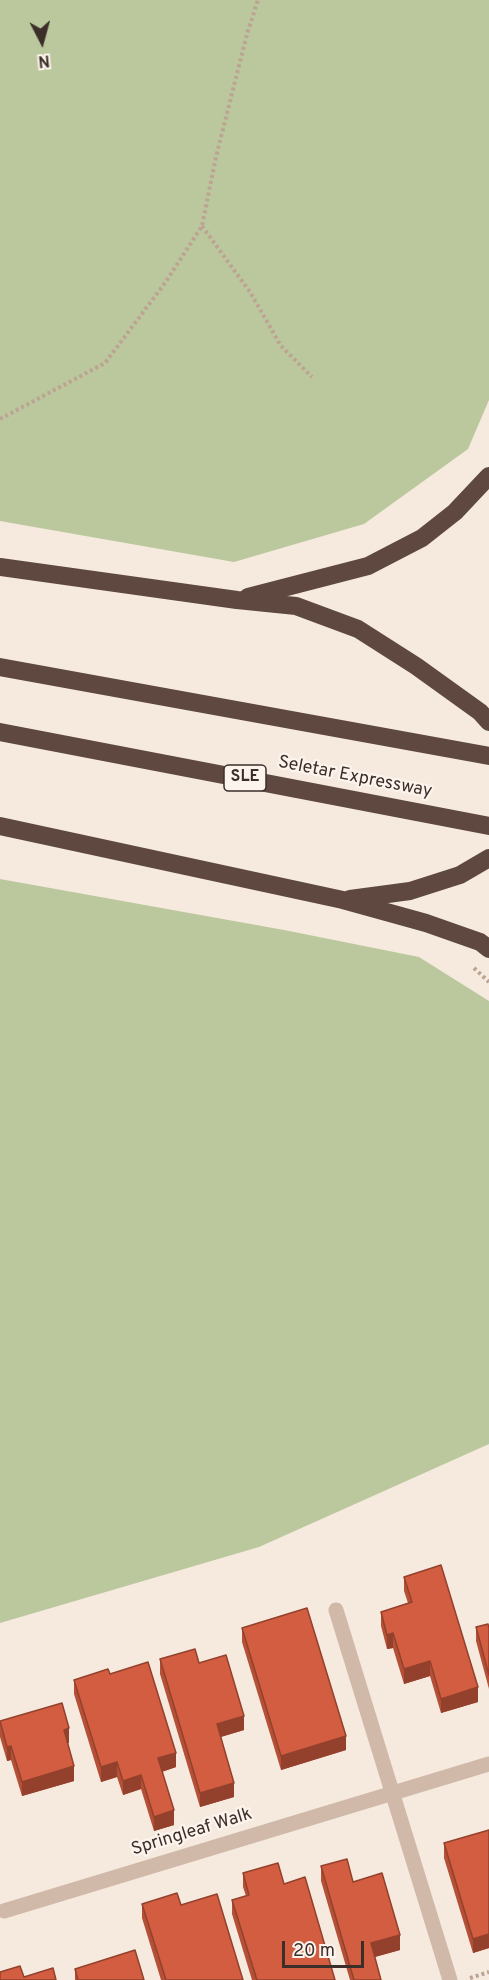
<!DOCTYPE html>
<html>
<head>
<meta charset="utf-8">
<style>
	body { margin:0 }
	#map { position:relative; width:489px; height:1980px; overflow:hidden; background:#f6eadf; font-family:Overpass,sans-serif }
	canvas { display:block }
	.north { position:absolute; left:12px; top:12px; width:60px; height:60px; -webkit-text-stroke:4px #fcf4ed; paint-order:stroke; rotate:174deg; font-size:16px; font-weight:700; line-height:24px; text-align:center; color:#3c2f2a }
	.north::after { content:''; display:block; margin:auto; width:21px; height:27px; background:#3c2f2a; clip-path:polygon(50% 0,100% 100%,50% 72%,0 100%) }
	.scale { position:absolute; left:282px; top:1941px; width:82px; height:27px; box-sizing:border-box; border:3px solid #3c2f2a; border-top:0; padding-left:8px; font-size:18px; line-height:21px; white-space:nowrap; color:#3c2f2a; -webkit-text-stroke:4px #fcf4ed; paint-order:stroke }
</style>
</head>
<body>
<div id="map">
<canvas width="489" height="1980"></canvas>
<div class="north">N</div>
<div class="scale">20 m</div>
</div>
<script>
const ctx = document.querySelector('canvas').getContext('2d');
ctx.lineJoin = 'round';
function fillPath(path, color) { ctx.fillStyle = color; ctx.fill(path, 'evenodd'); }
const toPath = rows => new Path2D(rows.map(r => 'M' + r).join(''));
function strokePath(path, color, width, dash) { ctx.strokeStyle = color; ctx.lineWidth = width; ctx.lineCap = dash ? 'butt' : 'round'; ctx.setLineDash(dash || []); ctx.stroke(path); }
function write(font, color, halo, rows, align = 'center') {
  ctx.font = font + ' Overpass,sans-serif'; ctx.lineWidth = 4.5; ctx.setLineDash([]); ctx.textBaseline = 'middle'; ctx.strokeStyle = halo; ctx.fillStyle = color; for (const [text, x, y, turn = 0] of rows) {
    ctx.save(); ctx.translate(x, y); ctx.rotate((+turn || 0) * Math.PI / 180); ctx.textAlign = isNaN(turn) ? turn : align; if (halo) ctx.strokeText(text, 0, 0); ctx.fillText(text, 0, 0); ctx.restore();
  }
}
fillPath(toPath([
	[0,0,489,0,489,400,468,449,364,524,234,562,0,521],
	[0,879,284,930,419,957,489,1001,489,1444,259,1547,0,1623]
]), '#bbc79d');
strokePath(toPath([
	[202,226,250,292,281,346,312,377],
	[0,419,105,363,165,283,202,226,216,157,247,34,258,0],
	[474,968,489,982],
	[470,1978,489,1972]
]), '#bca393', 4, [3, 3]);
strokePath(toPath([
	[336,1610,450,1980],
	[4,1911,489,1764]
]), '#d0b9a9', 15);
strokePath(toPath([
	[0,567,237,600,296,606,358,629,416,666,480,712,489,722],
	[248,597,368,566,422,538,455,512,489,476],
	[0,667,489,756],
	[0,732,489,826],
	[0,826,343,900,426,923,480,942,489,949],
	[350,899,410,891,460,875,489,858]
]), '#5e4840', 18);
fillPath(toPath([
	[404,1577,478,1702,441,1713,430,1676,404,1684,393,1648,387,1649,381,1626,381,1612,408,1603,404,1591],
	[476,1627,489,1628,489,1689,476,1641],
	[242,1628,346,1750,281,1770,242,1642],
	[160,1659,244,1730,221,1737,234,1797,200,1807,160,1674],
	[110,1674,176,1767,162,1772,174,1825,154,1831,141,1789,123,1795,117,1777,101,1782,74,1694,74,1680],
	[0,1721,69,1743,67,1743,74,1781,22,1796,11,1760,7,1761,0,1737],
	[489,1830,489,1948,473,1953,444,1858,444,1843],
	[321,1866,353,1882,400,1950,375,1957,381,1980,350,1980,321,1881],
	[243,1873,284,1884,335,1980,252,1980,232,1914,232,1900,246,1896,243,1887],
	[142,1904,181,1905,243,1980,161,1980,142,1918],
	[75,1969,144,1980,75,1980]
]), '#b55037');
fillPath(toPath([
	[393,1633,393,1648,387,1649,387,1635],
	[430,1661,430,1676,404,1684,404,1669],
	[478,1687,478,1702,441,1713,441,1699],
	[244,1716,244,1730,217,1738,217,1724],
	[69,1728,69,1743,64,1745,64,1730],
	[346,1736,346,1750,281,1770,281,1756],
	[11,1746,11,1760,7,1761,7,1747],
	[176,1753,176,1767,158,1773,158,1758],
	[117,1762,117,1777,101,1782,101,1767],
	[74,1766,74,1781,22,1796,22,1782],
	[141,1775,141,1789,123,1795,123,1781],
	[234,1783,234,1797,200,1807,200,1793],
	[174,1810,174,1825,154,1831,154,1817],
	[489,1934,489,1948,473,1953,473,1939],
	[400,1935,400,1950,371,1958,371,1943]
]), '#93412d');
const building = toPath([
	[441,1565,478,1687,441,1699,430,1661,404,1669,393,1633,387,1635,381,1612,412,1602,404,1577,441,1565],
	[307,1608,346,1736,281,1756,242,1628,307,1608],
	[488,1624,489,1628,489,1675,476,1627,488,1624],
	[195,1649,199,1663,226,1655,244,1716,217,1724,234,1783,200,1793,160,1659,195,1649],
	[148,1662,176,1753,158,1758,174,1810,154,1817,141,1775,123,1781,117,1762,101,1767,74,1680,108,1669,110,1674,148,1662],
	[62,1703,69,1728,64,1730,74,1766,22,1782,11,1746,7,1747,0,1721,62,1703],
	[489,1830,489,1934,473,1939,444,1843,489,1830],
	[347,1859,353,1882,382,1873,400,1935,371,1943,381,1980,354,1980,321,1866,347,1859],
	[278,1863,284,1884,305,1877,335,1980,257,1980,232,1900,249,1895,243,1873,278,1863],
	[177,1893,181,1905,217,1894,243,1980,166,1980,142,1904,177,1893],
	[135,1950,144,1980,78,1980,75,1969,135,1950],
	[20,1966,24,1977,53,1968,56,1980,0,1980,0,1972,20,1966]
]);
fillPath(building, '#d25d40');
strokePath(building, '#93412d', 1.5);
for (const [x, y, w] of [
	[245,778,42]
]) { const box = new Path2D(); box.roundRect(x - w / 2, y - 13, w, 26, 4.5); ctx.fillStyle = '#fcf4ed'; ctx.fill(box); strokePath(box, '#3c2f2a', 1.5); }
write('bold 16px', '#3c2f2a', null, [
	["SLE",245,778]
]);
write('18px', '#3c2f2a', '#fcf4ed', [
	["Seletar Expressway",355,778,11],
	["Springleaf Walk",192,1833,-17]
]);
</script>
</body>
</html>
